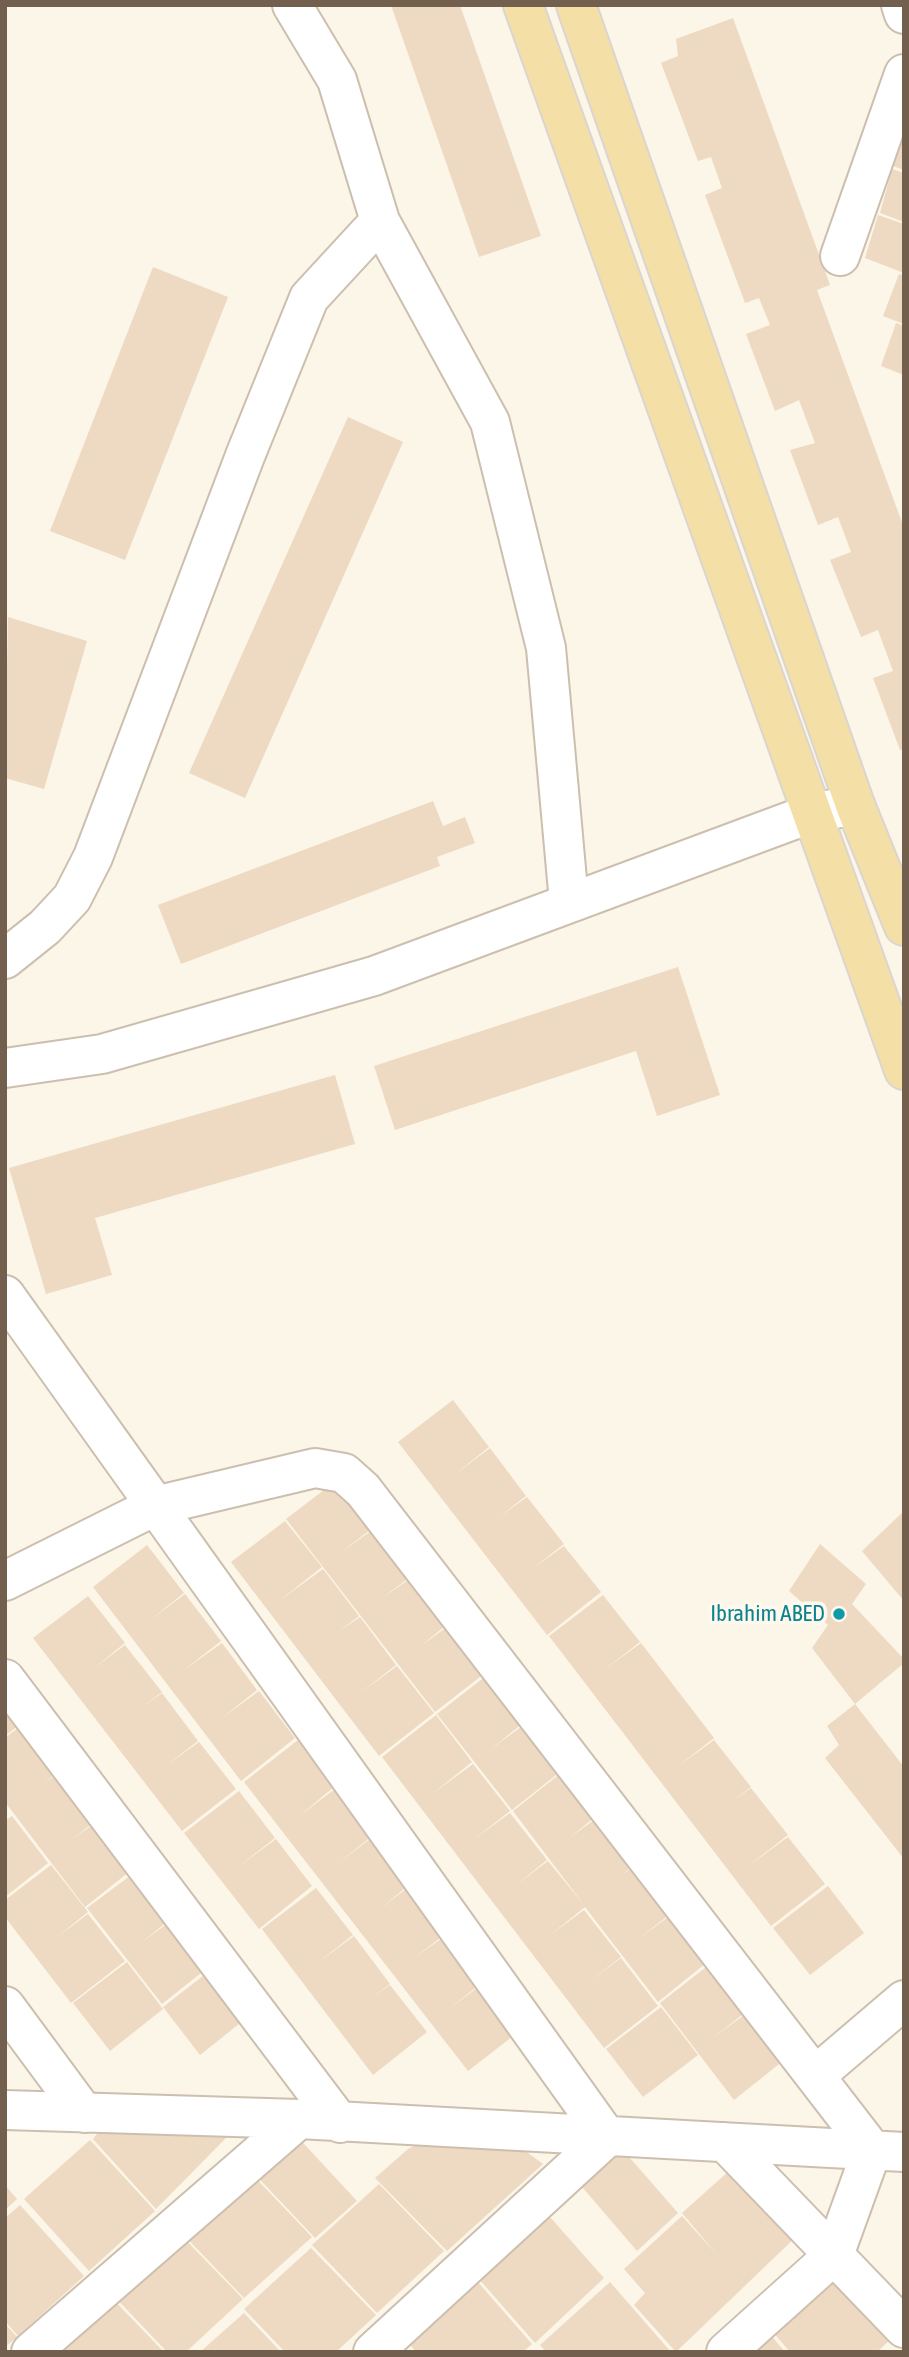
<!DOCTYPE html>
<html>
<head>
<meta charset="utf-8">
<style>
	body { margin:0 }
	#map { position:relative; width:909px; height:2357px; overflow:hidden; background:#fbf6e8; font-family:"Asap Condensed",sans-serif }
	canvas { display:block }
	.frame { position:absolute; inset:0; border:7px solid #735f4e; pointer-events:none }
</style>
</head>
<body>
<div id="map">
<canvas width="909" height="2357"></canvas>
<div class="frame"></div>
</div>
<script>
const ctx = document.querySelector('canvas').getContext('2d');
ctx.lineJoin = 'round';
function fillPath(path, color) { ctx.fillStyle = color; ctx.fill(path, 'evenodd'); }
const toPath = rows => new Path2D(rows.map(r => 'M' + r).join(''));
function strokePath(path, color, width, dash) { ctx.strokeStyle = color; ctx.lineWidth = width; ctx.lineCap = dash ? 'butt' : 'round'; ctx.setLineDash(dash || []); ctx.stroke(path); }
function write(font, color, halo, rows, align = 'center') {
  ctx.font = font + ' "Asap Condensed",sans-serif'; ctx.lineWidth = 7; ctx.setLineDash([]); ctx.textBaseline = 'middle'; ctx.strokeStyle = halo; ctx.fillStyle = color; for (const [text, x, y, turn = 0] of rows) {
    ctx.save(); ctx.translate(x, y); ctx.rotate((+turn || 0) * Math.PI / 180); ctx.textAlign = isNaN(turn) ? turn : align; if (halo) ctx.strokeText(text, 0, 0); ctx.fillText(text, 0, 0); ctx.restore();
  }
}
fillPath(toPath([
	[391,5,460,5,541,236,479,257],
	[733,18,830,285,817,290,904,528,904,749,900,750,873,678,893,671,878,630,861,637,830,560,851,552,838,517,818,525,790,450,815,443,799,400,775,411,746,334,770,325,759,298,745,303,705,195,722,188,711,157,698,161,661,63,678,56,676,39],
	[903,134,904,134,904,170,893,166],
	[892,169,904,173,904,222,880,213],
	[878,215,904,224,904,273,865,258],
	[153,267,228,297,125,560,50,531],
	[899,274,904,276,904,324,883,316],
	[896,323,904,326,904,375,881,366],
	[348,417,403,442,245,798,189,773],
	[8,617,87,641,44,789,5,778],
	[433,801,443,826,465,817,475,843,437,857,440,866,181,964,158,905],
	[678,967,720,1095,657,1116,636,1051,395,1130,374,1066],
	[335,1075,355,1144,95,1218,112,1275,46,1294,9,1168],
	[453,1400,489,1447,454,1475,490,1448,526,1496,499,1517,527,1497,564,1544,532,1569,564,1546,601,1592,547,1635,398,1442],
	[341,1477,378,1524,340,1553,378,1526,415,1573,381,1599,415,1575,451,1621,421,1646,452,1623,489,1670,435,1712,286,1519],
	[904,1511,904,1601,862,1551],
	[285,1521,322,1567,279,1601,323,1569,359,1616,338,1632,360,1617,396,1665,360,1693,397,1666,434,1713,379,1756,231,1562],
	[820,1544,866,1584,852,1604,904,1659,904,1663,855,1704,904,1767,904,1859,825,1758,839,1745,827,1726,855,1704,812,1648,828,1625,789,1591],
	[147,1545,184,1593,149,1621,185,1594,221,1641,184,1670,222,1643,257,1690,222,1718,259,1691,295,1738,241,1781,93,1587],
	[603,1595,640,1642,604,1670,641,1643,714,1738,677,1767,714,1740,751,1787,730,1803,751,1788,788,1835,747,1867,788,1837,825,1884,771,1926,549,1636],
	[88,1596,125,1643,94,1668,125,1645,162,1692,141,1708,162,1693,198,1741,167,1765,199,1742,236,1789,182,1831,33,1638],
	[491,1672,528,1719,491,1749,529,1721,565,1768,512,1810,437,1714],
	[5,1690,28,1718,5,1736],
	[436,1715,472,1762,432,1794,473,1764,510,1811,473,1840,510,1813,547,1860,516,1885,548,1861,584,1905,513,1811,566,1769,600,1813,569,1838,601,1815,637,1862,622,1875,637,1864,674,1911,638,1939,675,1912,711,1959,658,2002,585,1907,550,1935,584,1910,621,1957,590,1981,621,1958,658,2006,604,2048,382,1757],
	[28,1720,65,1767,44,1783,65,1769,102,1816,71,1840,102,1818,139,1864,85,1907,5,1802,5,1738],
	[298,1740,334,1787,299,1816,335,1789,372,1836,337,1864,374,1836,410,1884,380,1909,411,1885,448,1932,414,1958,448,1934,484,1981,449,2009,485,1982,522,2029,468,2071,244,1782],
	[239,1791,275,1838,238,1867,276,1839,312,1886,259,1929,184,1833],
	[12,1816,48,1863,5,1897,5,1821],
	[51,1865,88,1912,57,1937,88,1914,125,1961,71,2003,5,1917,5,1900],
	[142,1867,178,1913,141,1943,179,1915,215,1962,162,2004,87,1908],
	[828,1886,864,1933,810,1975,773,1928],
	[316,1888,353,1935,316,1964,354,1936,390,1984,372,1998,390,1985,427,2032,373,2075,262,1929],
	[714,1961,751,2008,710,2040,751,2010,788,2057,734,2100,660,2003],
	[127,1962,163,2009,110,2051,73,2003],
	[217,1965,254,2012,200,2055,163,2007],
	[661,2007,698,2055,643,2097,606,2049],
	[104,2125,208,2127,228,2136,156,2209,93,2139],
	[292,2131,357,2201,315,2238,249,2168],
	[428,2139,512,2141,543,2164,447,2251,375,2178,408,2149],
	[90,2140,155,2211,89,2271,24,2199],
	[616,2142,678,2213,637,2251,577,2181],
	[739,2162,802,2231,676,2352,634,2305,645,2293,624,2269,682,2216,718,2256,682,2213],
	[247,2169,312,2237,244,2298,180,2231],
	[379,2184,444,2251,377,2313,312,2245],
	[5,2185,17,2199,5,2210],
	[20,2205,84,2276,18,2336,5,2321,5,2218],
	[542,2208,604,2278,535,2343,472,2271],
	[178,2232,243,2299,186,2352,167,2352,111,2293],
	[311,2248,376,2315,336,2352,285,2352,244,2309],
	[830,2268,890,2340,877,2352,790,2352,766,2324],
	[470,2273,532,2344,523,2352,416,2352,402,2335],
	[610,2282,671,2352,546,2352,540,2345],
	[109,2295,164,2352,48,2352],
	[244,2313,281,2352,200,2352],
	[5,2324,17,2337,5,2347],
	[764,2327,785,2352,735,2352]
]), '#eed9c2');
const minor = toPath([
	[292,5,337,80,380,221,490,422,546,648,569,902],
	[901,5,904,14],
	[840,256,904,74],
	[5,959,45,927,72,898,93,857,245,456,309,298,380,221],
	[5,1068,102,1054,374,976,812,813,855,805],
	[5,1295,607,2137,373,2352],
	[5,1581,155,1506,315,1468,344,1473,363,1490,872,2150,834,2255,726,2352],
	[5,1679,340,2123],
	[5,2006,84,2113],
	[816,2075,904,2000],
	[5,2110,299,2119,904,2152],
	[725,2142,904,2328],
	[31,2352,299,2119]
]);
const major = toPath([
	[523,5,904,1070],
	[576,5,855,805,904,926]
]);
strokePath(minor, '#ccbfaf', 42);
strokePath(major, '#dbd5d1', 42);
strokePath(minor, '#fff', 38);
strokePath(major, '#f4e0a6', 38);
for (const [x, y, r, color] of [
	[839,1614,7,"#0f9aa8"]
]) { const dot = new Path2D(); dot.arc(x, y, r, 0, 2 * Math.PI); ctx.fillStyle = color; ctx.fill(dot); strokePath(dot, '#fef9ee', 2.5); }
write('23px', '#0d838f', '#fef9ee', [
	["Ibrahim ABED",825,1614]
], 'right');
</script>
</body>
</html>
